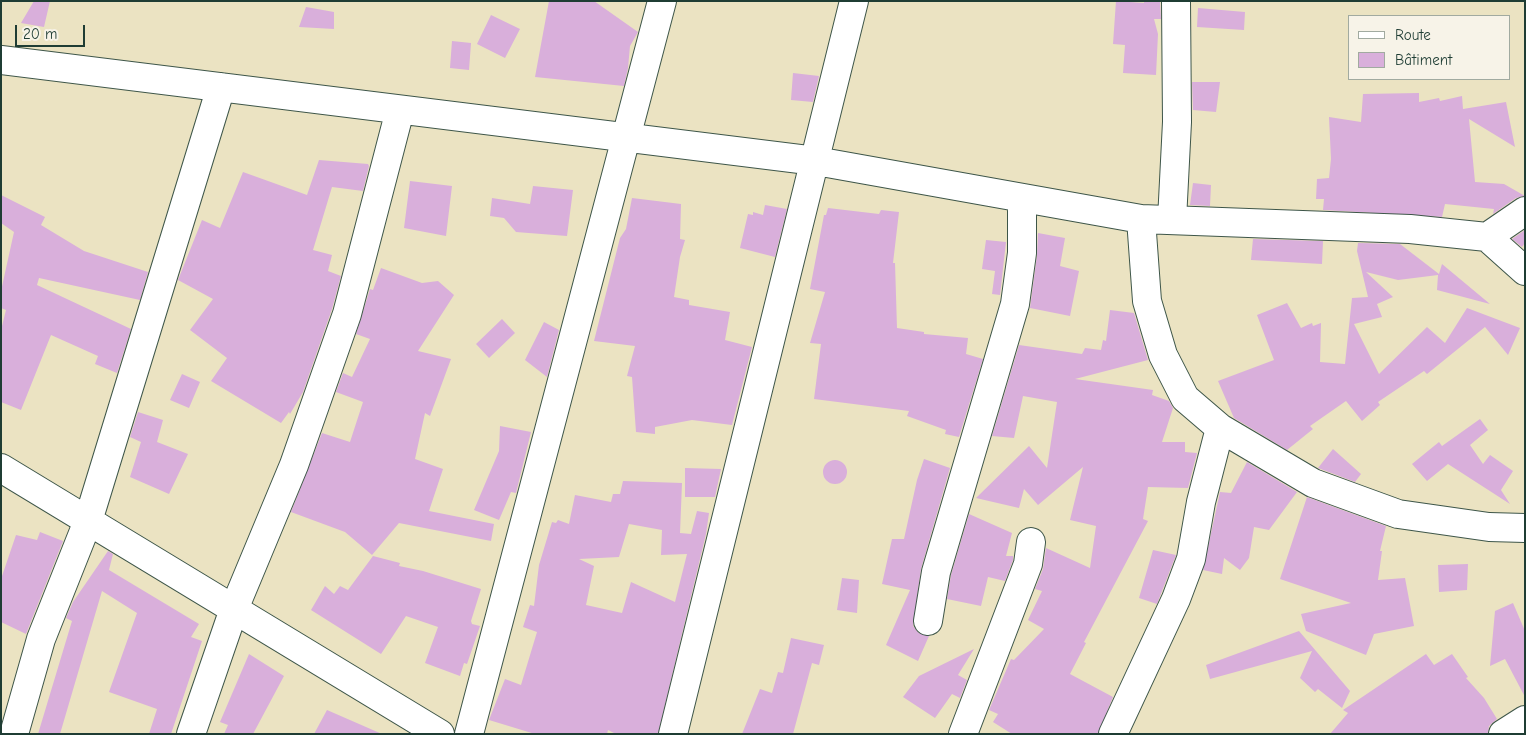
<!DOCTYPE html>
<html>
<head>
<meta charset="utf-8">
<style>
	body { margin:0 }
	#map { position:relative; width:1526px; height:735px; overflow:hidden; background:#ebe3c2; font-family:"Comic Neue",sans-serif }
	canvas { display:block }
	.frame { position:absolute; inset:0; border:2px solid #1f3d34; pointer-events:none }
	.legend { position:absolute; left:1348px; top:15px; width:162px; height:65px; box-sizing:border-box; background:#f7f3e8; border:1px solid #a1aaa0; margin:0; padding:6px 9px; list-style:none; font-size:15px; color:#1f3d34 }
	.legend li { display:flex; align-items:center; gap:10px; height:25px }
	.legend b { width:25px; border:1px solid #a1aaa0 }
	.scale { position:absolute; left:15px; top:25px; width:70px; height:22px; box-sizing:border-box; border:2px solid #1f3d34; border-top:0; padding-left:6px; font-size:15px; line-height:18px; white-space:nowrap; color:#1f3d34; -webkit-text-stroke:4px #f7f3e8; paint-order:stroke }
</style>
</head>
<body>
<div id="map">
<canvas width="1526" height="735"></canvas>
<div class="frame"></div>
<ul class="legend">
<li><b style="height:6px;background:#fff"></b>Route</li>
<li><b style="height:14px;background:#d9afdb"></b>Bâtiment</li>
</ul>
<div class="scale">20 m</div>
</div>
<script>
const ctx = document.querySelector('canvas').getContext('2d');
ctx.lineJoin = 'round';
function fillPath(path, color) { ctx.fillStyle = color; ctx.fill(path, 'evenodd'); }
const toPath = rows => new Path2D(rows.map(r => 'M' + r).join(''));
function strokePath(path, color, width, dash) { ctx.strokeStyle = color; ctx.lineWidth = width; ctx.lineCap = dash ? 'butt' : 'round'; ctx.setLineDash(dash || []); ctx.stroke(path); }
fillPath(toPath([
	[34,1,50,1,44,27,21,23],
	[549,1,594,1,638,32,630,46,628,68,624,86,535,77],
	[1116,1,1144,3,1144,1,1160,1,1161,19,1154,19,1158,34,1156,75,1123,73,1125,45,1113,44],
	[306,7,334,12,334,29,299,27],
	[1198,8,1245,12,1244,30,1197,27],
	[491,15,520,29,505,58,477,44],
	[452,41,471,43,469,70,450,68],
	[793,73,819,76,813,102,791,100],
	[1192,82,1220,82,1216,112,1193,110],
	[1419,93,1419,102,1439,98,1440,101,1462,96,1463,109,1506,102,1515,147,1469,119,1475,182,1504,184,1525,196,1516,198,1493,214,1494,209,1445,204,1442,217,1323,210,1324,199,1316,199,1317,179,1329,178,1331,159,1329,117,1361,122,1363,94],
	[319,160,368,164,369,166,363,191,332,187,313,250,332,255,328,271,341,276,332,309,303,392,290,414,289,412,281,423,211,381,227,358,190,330,213,299,178,280,202,220,220,228,243,172,307,195],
	[410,181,452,186,446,236,404,228],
	[1193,183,1211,185,1210,206,1190,205],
	[533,186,573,190,567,236,516,232,504,218,490,216,492,198,530,204],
	[1,195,45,217,41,225,84,251,148,272,140,300,39,278,37,285,131,329,117,373,95,364,98,356,51,335,21,410,1,402,1,330,6,310,1,308,1,291,14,232,1,223],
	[632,198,681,204,680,239,685,240,680,257,674,297,689,300,689,305,730,312,725,340,752,347,732,425,692,420,655,427,655,434,636,432,632,377,627,376,635,346,594,341,620,238,626,229],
	[765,205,787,209,775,257,740,248,748,214,753,215,753,212,763,215],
	[828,208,879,214,881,210,899,212,893,263,895,263,897,328,924,332,924,334,968,338,966,354,983,359,959,437,945,434,946,430,907,416,909,411,814,399,821,344,810,343,825,292,810,289,824,215,826,215],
	[1525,230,1525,243,1522,247,1512,239],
	[1038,233,1065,238,1060,266,1079,271,1070,316,1030,308,1037,255],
	[1253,239,1323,241,1322,264,1251,260],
	[986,240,1006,242,1000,295,992,294,995,271,982,269],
	[1358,243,1400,244,1439,274,1442,264,1490,304,1437,290,1438,275,1398,280,1366,272,1393,297,1377,304,1382,317,1354,324,1379,374,1427,327,1445,343,1467,308,1520,328,1508,355,1485,327,1427,374,1424,371,1378,402,1380,405,1362,421,1346,401,1310,426,1313,429,1287,450,1234,418,1218,381,1274,360,1257,315,1287,303,1301,328,1312,323,1313,326,1321,323,1320,362,1345,364,1352,298,1368,297,1357,251],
	[381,268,422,283,438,281,454,295,418,351,451,359,430,416,425,413,415,459,443,469,429,511,494,524,491,541,399,523,372,555,345,532,291,512,322,433,350,442,363,402,336,392,343,373,352,377,370,339,356,334,370,289,373,290],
	[1110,310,1134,313,1148,360,1075,379,1153,390,1152,395,1169,401,1173,408,1162,442,1185,442,1185,452,1197,453,1188,488,1148,487,1143,519,1148,521,1084,642,1086,643,1070,674,1113,697,1098,734,1012,734,993,722,998,714,989,710,1011,659,1014,660,1044,629,1028,620,1042,591,1035,589,1043,569,1046,548,1090,568,1096,526,1070,520,1083,467,1038,505,1024,489,1019,508,976,498,1029,446,1047,468,1057,402,1023,396,1014,438,992,436,1019,345,1082,354,1085,348,1101,350,1103,340,1106,341],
	[502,319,515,333,489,358,476,344],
	[544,322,559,330,547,377,525,360],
	[182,374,200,382,189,408,170,400],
	[138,412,163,420,157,442,188,454,169,494,130,477,141,442,130,437],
	[1480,419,1488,430,1470,445,1483,464,1490,455,1513,471,1501,490,1510,504,1448,464,1427,481,1412,464,1439,442,1442,446],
	[500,426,531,432,516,493,511,492,499,520,474,510,499,451],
	[1333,449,1361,474,1355,482,1318,468],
	[924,459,950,468,921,569,913,626,919,633,929,636,918,661,886,645,910,590,882,584,892,539,904,539,917,480],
	'823 472a12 12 0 1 1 24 0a12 12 0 1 1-24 0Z',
	[1247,462,1297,492,1269,530,1254,527,1249,558,1240,570,1224,558,1222,574,1203,570,1220,492,1231,493],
	[685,468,721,469,715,497,685,497],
	[623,481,682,483,680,533,691,534,697,511,709,513,706,534,658,734,616,734,608,730,607,734,535,734,489,720,505,679,521,685,537,632,523,627,530,605,534,606,539,565,552,522,556,523,558,520,569,524,575,495,611,502,613,494,620,494],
	[629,524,662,530,661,555,687,554,675,602,631,582,622,613,586,605,594,566,579,559,619,557],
	[1307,497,1386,526,1380,551,1382,551,1378,580,1405,578,1414,626,1374,634,1366,655,1306,631,1301,614,1351,603,1280,579],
	[969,514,1012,533,1006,556,1013,556,1013,560,1005,581,988,577,981,606,947,599,951,575],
	[40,532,63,541,26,634,1,622,1,579,16,535,37,540],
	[1153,550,1176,555,1157,604,1139,598],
	[108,551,113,554,109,570,199,624,191,637,202,641,171,734,149,734,157,709,109,692,137,613,102,591,60,734,38,734,72,621,66,618,73,602],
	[373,556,400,563,399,566,423,571,481,589,471,621,472,624,480,626,467,664,464,663,460,676,425,663,438,627,406,616,381,654,311,610,325,586,334,594,340,586,348,590],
	[1468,564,1467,590,1439,592,1438,565],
	[842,578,859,580,857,613,837,610],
	[1513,603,1525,631,1525,697,1505,659,1490,666,1495,611],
	[1299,631,1350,691,1342,708,1318,689,1315,692,1300,678,1312,651,1210,679,1206,665],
	[791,638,824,645,819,665,812,663,793,734,742,734,760,689,772,693,778,672,783,673],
	[974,649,958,675,967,680,960,698,952,694,935,718,903,697,919,676],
	[249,654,284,676,253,734,224,734,228,725,220,722],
	[1426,654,1434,665,1452,654,1468,677,1466,678,1484,698,1497,719,1489,726,1488,734,1330,734,1348,713,1343,710],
	[327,710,382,734,314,734]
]), '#d9afdb');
const minor = toPath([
	[1,60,816,161,1141,219,1410,229,1487,237,1525,271],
	[1141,219,1147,301,1163,355,1185,398,1220,428,1313,483,1398,514,1489,527,1525,528],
	[1172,220,1177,122,1176,1],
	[1487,237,1525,211],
	[1,468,440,734],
	[928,621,936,572,1015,304,1022,253,1022,198],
	[14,734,41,639,88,521,221,87],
	[191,734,234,609,294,465,347,314,400,110],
	[469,734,662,1],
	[673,734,854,1],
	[963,734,1028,564,1031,542],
	[1113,734,1176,599,1191,559,1201,502,1220,428],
	[1503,734,1525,720]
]);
strokePath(minor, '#3e5649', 30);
strokePath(minor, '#fff', 28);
</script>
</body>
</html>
